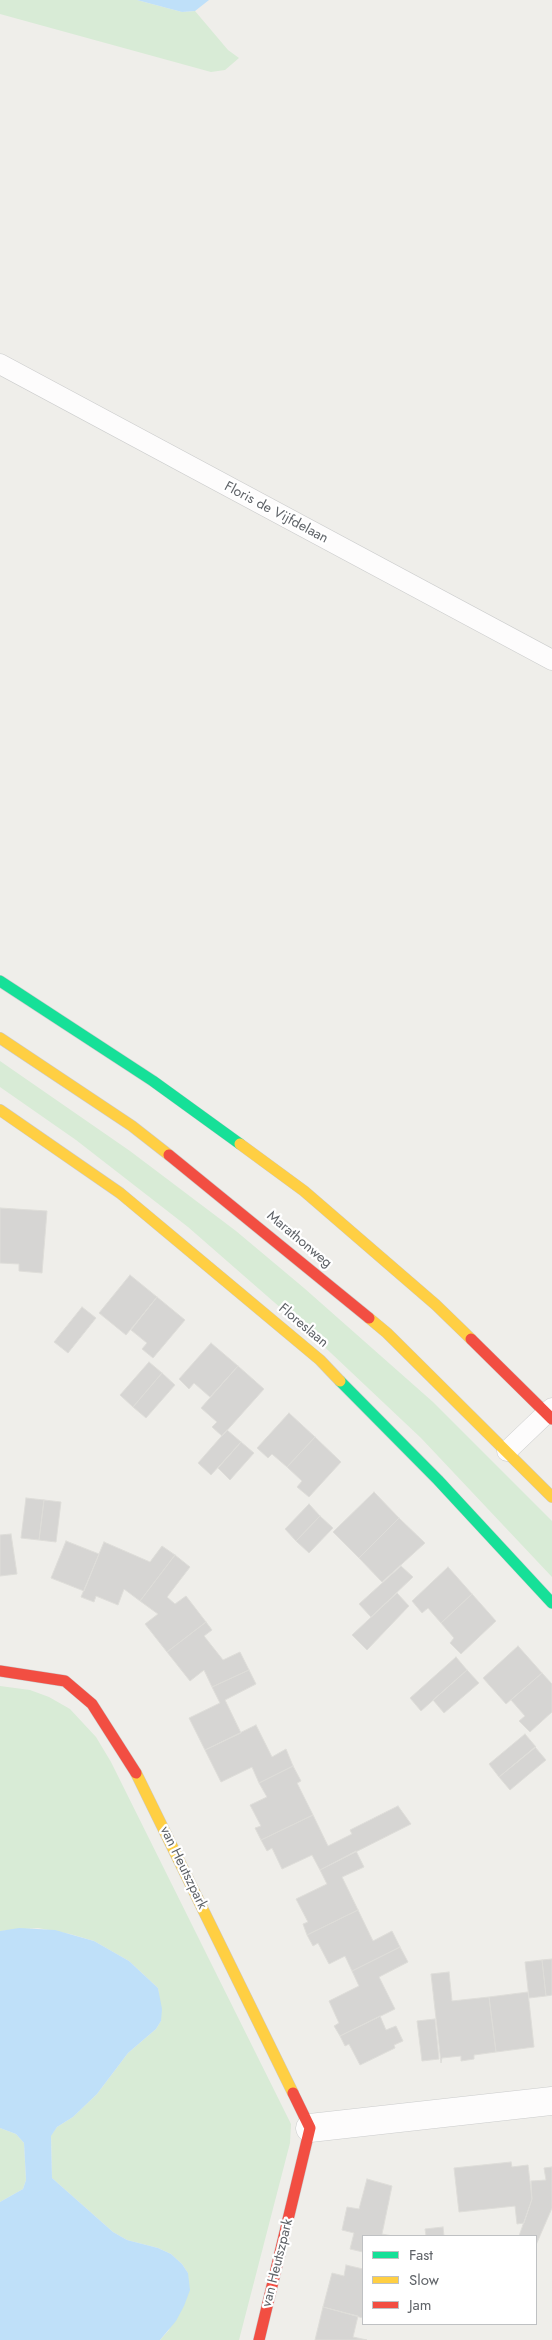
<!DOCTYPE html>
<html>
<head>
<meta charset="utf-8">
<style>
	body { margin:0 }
	#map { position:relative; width:552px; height:2340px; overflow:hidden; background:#efeeea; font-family:Jost,sans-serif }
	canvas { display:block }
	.legend { position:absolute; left:362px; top:2235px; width:175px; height:90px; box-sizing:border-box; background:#fff; border:1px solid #bfc1c3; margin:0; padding:6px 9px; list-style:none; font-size:15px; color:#5f6368 }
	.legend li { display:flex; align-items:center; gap:10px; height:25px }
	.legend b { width:25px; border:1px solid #bfc1c3 }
</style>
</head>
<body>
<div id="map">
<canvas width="552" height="2340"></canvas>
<ul class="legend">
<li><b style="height:6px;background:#16e098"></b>Fast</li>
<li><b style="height:6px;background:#ffcf43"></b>Slow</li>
<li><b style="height:6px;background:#f24e42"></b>Jam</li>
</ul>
</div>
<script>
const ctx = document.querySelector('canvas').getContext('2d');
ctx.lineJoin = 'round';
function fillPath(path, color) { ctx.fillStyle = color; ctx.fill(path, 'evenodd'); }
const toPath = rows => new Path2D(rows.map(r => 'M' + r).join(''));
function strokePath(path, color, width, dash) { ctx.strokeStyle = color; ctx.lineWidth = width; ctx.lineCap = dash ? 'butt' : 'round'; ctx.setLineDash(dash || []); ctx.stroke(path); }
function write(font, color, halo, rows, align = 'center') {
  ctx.font = font + ' Jost,sans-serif'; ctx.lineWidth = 4.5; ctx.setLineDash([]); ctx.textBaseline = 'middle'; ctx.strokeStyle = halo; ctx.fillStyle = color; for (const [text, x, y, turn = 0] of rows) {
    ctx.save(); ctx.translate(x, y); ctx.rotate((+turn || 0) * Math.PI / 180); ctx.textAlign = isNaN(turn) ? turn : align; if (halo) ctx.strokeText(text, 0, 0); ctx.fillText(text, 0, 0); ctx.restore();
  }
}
fillPath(toPath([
	[0,0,137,0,182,12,195,11,228,50,239,58,225,70,211,72,0,14],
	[0,1061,130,1151,236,1231,304,1288,433,1402,552,1521,552,1577,421,1438,314,1337,188,1227,76,1140,0,1087],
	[0,1686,30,1690,49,1697,70,1709,96,1737,111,1762,291,2124,290,2143,239,2340,160,2340,169,2330,188,2273,182,2264,171,2254,158,2248,127,2240,113,2232,52,2178,51,2135,57,2127,73,2117,97,2094,128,2053,156,2029,161,2021,158,1988,129,1961,94,1941,70,1934,38,1928,0,1931],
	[0,2128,16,2134,24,2143,26,2180,23,2189,0,2202]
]), '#d8ebd6');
fillPath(toPath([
	[137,0,209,0,195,11,182,12],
	[19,1928,55,1930,94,1941,129,1961,158,1988,162,2009,161,2021,156,2029,128,2053,97,2094,73,2117,57,2127,51,2136,52,2178,113,2232,127,2240,158,2248,171,2254,182,2264,188,2273,190,2290,184,2306,176,2321,160,2340,0,2340,0,2202,23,2189,26,2180,24,2143,16,2134,0,2128,0,1931]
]), '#bfe0f9');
const building = toPath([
	[0,1208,47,1211,42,1273,19,1271,19,1264,0,1263,0,1208],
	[130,1275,157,1297,126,1335,99,1313,130,1275],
	[157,1297,185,1320,153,1358,142,1349,147,1343,131,1330,157,1297],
	[82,1307,96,1318,68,1353,54,1342,82,1307],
	[211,1343,238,1366,210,1397,194,1383,189,1389,179,1379,211,1343],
	[149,1362,162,1373,133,1407,120,1395,149,1362],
	[238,1366,264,1389,222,1436,212,1427,217,1422,201,1408,238,1366],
	[162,1373,175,1385,146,1418,133,1407,162,1373],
	[289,1413,315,1437,287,1467,272,1454,268,1458,257,1448,289,1413],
	[227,1430,241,1442,211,1475,198,1463,227,1430],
	[315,1437,341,1462,309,1497,297,1487,302,1481,287,1467,315,1437],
	[241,1442,254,1453,230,1480,218,1468,241,1442],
	[374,1492,399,1518,359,1558,333,1532,374,1492],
	[26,1498,44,1500,39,1540,21,1538,26,1498],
	[44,1500,61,1502,56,1542,39,1540,44,1500],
	[309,1504,320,1516,296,1541,285,1529,309,1504],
	[320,1516,333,1528,309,1553,296,1541,320,1516],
	[399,1518,425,1543,382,1582,359,1558,399,1518],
	[11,1534,17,1574,0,1576,0,1535,11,1534],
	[66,1541,99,1554,84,1591,51,1578,66,1541],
	[104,1542,150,1562,162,1546,175,1555,140,1601,124,1589,118,1605,96,1596,94,1602,81,1597,104,1542],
	[175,1555,190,1567,167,1597,175,1604,186,1596,206,1622,167,1652,145,1624,158,1614,140,1601,175,1555],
	[401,1566,413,1577,371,1617,359,1604,401,1566],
	[448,1567,472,1594,441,1623,428,1608,422,1613,412,1601,448,1567],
	[397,1593,409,1606,367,1650,352,1635,397,1593],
	[472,1594,496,1621,461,1654,450,1643,454,1638,441,1623,472,1594],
	[206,1622,212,1630,204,1636,223,1660,240,1652,249,1670,212,1687,204,1670,190,1681,167,1652,206,1622],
	[518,1646,542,1673,506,1704,483,1678,518,1646],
	[456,1657,467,1670,421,1711,410,1698,456,1657],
	[249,1670,256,1684,225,1700,241,1733,205,1750,189,1718,220,1703,212,1687,249,1670],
	[467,1670,479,1683,444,1713,433,1700,467,1670],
	[542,1673,552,1684,552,1712,530,1732,519,1721,525,1716,511,1700,542,1673],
	[256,1725,272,1757,286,1749,293,1766,259,1783,252,1767,221,1782,205,1750,256,1725],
	[525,1734,536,1747,499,1777,489,1764,525,1734],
	[535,1747,546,1760,510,1790,499,1777,535,1747],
	[293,1766,301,1781,297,1783,313,1815,261,1840,255,1828,261,1826,250,1805,267,1797,259,1783,293,1766],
	[398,1806,411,1824,320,1870,312,1855,282,1869,272,1848,267,1851,261,1840,313,1815,328,1846,352,1834,350,1830,398,1806],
	[356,1851,364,1867,342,1877,358,1910,307,1935,303,1924,308,1922,296,1899,327,1884,320,1870,356,1851],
	[358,1910,373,1941,392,1931,400,1947,352,1971,345,1956,329,1964,318,1943,313,1946,307,1935,358,1910],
	[400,1947,408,1962,379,1977,395,2009,340,2036,334,2026,339,2023,329,2001,359,1986,352,1971,400,1947],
	[552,1959,552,1995,546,1996,542,1960,552,1959],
	[542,1960,546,1996,529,1998,525,1962,542,1960],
	[449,1972,452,2001,489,1997,496,2052,474,2055,474,2059,461,2061,461,2056,442,2058,441,2063,431,1974,449,1972],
	[528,1992,534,2047,496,2052,489,1997,528,1992],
	[380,2016,386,2030,396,2026,403,2041,394,2045,395,2048,360,2065,349,2044,345,2046,340,2036,380,2016],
	[435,2019,439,2059,422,2061,417,2021,435,2019],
	[511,2162,512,2167,528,2165,532,2199,524,2223,517,2224,515,2206,459,2212,454,2168,511,2162],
	[552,2167,552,2208,536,2245,536,2236,519,2236,532,2199,531,2181,546,2180,544,2168,552,2167],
	[367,2179,392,2186,382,2234,393,2236,363,2236,363,2252,350,2249,354,2233,342,2230,347,2207,359,2209,367,2179],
	[443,2227,444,2236,426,2236,425,2229,443,2227],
	[346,2265,363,2269,363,2318,323,2307,332,2273,344,2276,346,2265],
	[323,2307,358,2316,353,2337,367,2340,315,2340,323,2307]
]);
fillPath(building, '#d6d5d3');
strokePath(building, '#deddd9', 1);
const lane = toPath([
	[0,364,552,660],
	[507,1451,552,1408]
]);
const street = toPath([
	[310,2128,552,2101]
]);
const fast = toPath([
	[0,981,153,1081,240,1144],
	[340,1381,438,1480,552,1603]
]);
const slow = toPath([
	[0,1038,132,1126,169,1155],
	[0,1110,120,1193,320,1360,340,1381],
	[240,1144,304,1191,436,1305,471,1339],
	[369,1318,387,1333,552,1497],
	[136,1773,293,2093]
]);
const jam = toPath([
	[169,1155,369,1318],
	[471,1339,552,1419],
	[0,1671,65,1681,92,1704,136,1773],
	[259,2340,310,2128,293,2093]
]);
strokePath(lane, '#cbcccc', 21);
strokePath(street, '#cbcccc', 29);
strokePath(fast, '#cacacb', 12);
strokePath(slow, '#cacacb', 12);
strokePath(jam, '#cacacb', 12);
strokePath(lane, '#fdfcfc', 20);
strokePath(street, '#fdfcfc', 28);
strokePath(fast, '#16e098', 11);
strokePath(slow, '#ffcf43', 11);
strokePath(jam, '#f24e42', 11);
write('14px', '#5f6368', '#fff', [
	["Floris de Vijfdelaan",276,513,28],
	["Marathonweg",299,1240,40],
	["Floreslaan",303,1326,40],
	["van Heutszpark",183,1868,64],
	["van Heutszpark",278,2263,-76]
]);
</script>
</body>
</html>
